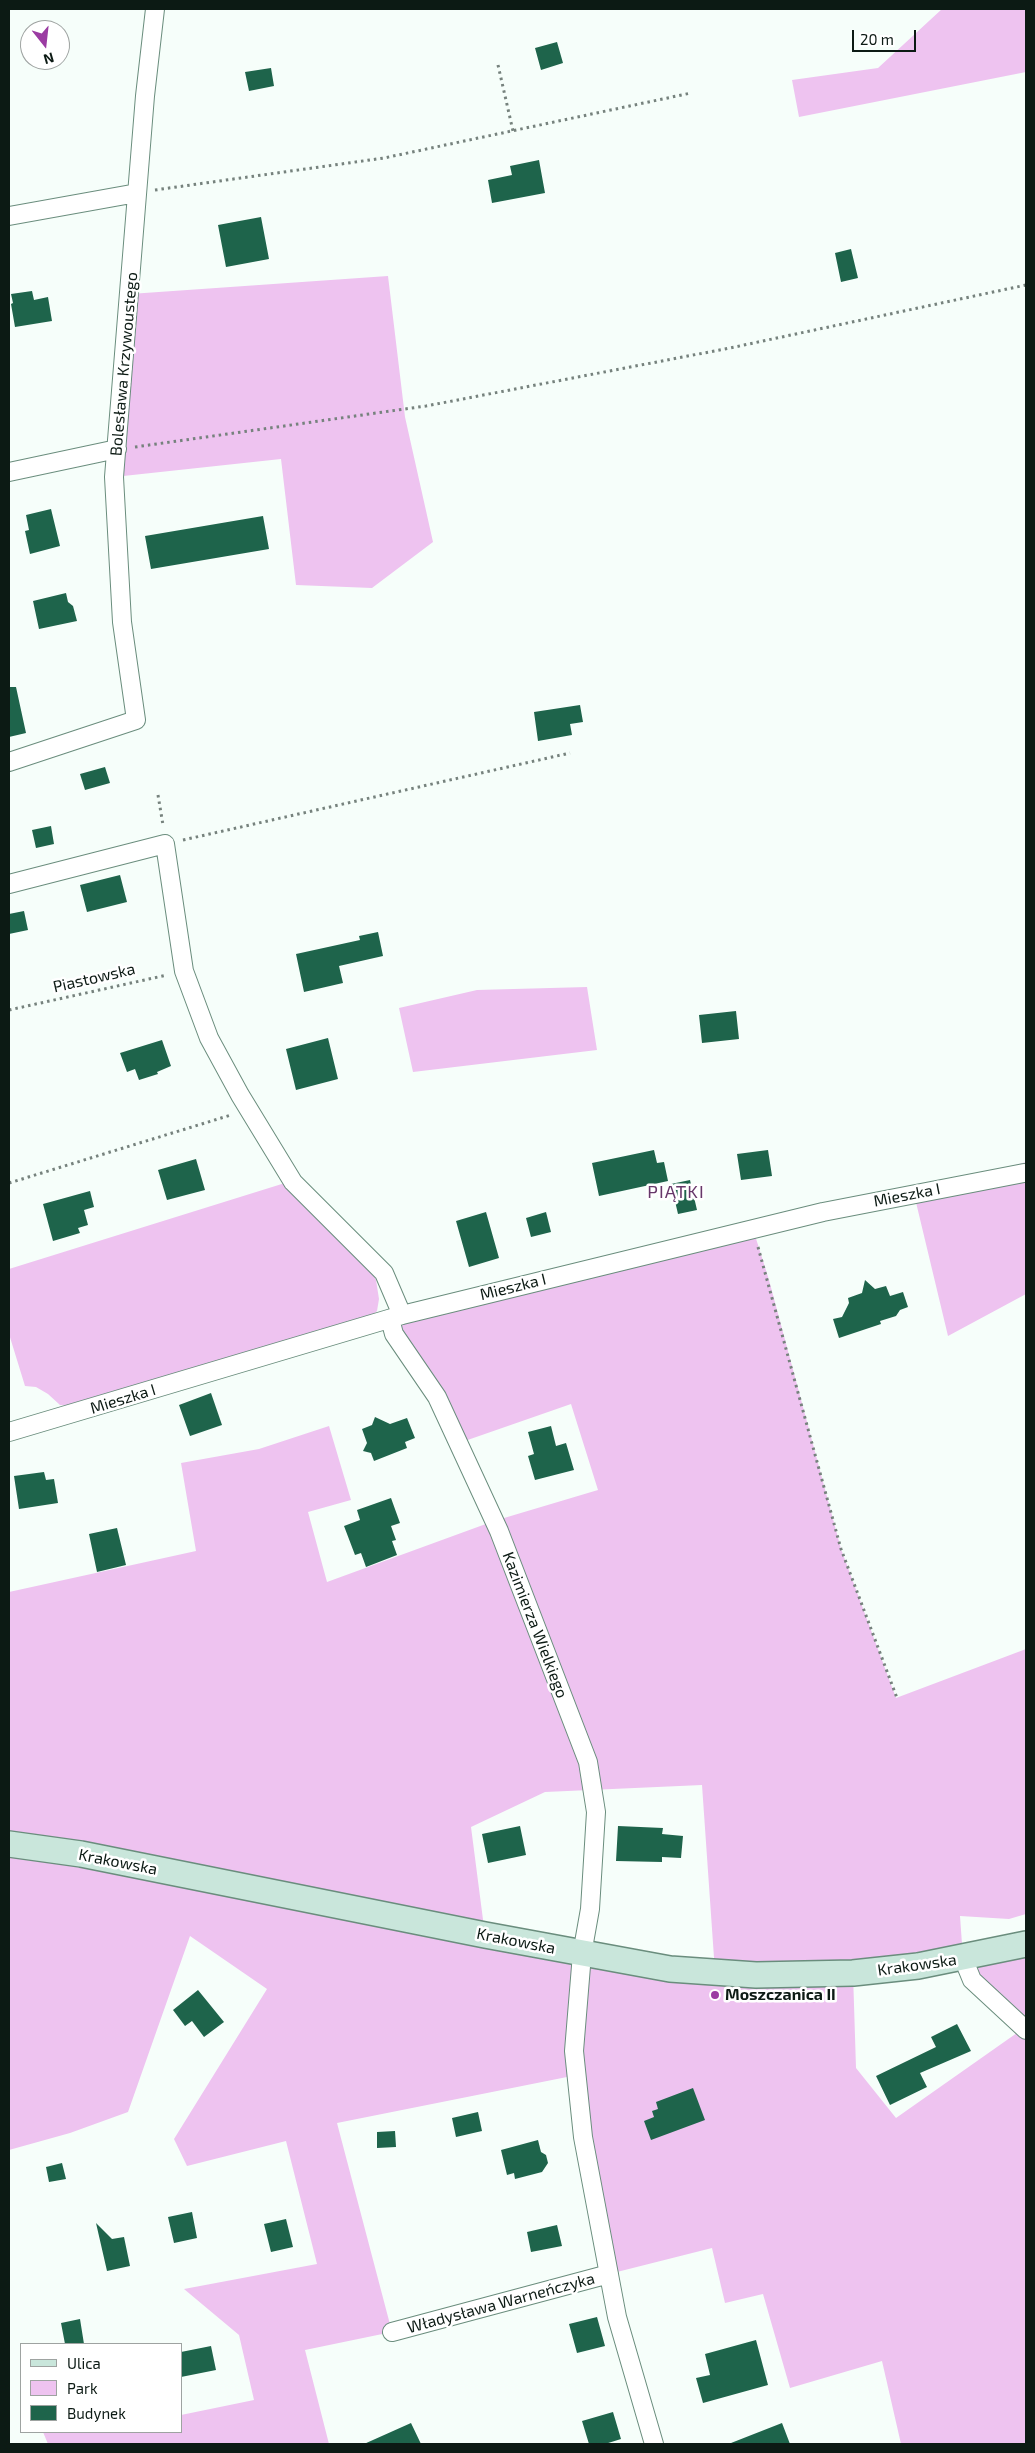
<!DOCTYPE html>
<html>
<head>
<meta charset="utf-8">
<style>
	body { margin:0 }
	#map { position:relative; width:1035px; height:2453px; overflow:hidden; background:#f6fefa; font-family:"Exo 2",sans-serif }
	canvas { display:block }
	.frame { position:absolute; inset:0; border:10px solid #0c1a14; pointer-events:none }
	.legend { position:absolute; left:20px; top:2343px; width:162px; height:90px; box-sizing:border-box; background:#fff; border:1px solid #9ea3a1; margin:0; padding:6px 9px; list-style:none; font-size:15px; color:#0c1a14 }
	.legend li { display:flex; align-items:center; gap:10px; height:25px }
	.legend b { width:25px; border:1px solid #9ea3a1 }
	.north { position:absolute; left:20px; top:20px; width:50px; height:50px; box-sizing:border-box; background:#fff; border:1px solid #9ea3a1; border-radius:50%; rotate:164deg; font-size:14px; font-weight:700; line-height:20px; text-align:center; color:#0c1a14 }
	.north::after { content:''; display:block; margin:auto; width:18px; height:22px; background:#9b3ba2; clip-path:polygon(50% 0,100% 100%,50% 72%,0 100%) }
	.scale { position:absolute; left:852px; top:30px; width:64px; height:22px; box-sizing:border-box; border:2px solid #0c1a14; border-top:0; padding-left:6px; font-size:15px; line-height:18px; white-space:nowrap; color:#0c1a14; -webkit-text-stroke:4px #fff; paint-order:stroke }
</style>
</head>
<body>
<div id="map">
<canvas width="1035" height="2453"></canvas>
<div class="frame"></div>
<ul class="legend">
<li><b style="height:6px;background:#c9e6db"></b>Ulica</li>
<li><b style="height:14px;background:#eec3f0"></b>Park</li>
<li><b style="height:14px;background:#1e644b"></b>Budynek</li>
</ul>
<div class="north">N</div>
<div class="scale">20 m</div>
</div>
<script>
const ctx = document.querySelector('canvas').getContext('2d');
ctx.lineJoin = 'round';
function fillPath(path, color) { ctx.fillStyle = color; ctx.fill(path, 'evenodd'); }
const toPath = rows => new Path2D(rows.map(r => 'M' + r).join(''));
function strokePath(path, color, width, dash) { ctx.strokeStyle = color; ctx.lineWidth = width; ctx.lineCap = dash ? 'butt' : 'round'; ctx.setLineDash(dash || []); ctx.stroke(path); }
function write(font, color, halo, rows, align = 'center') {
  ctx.font = font + ' "Exo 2",sans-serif'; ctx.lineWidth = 5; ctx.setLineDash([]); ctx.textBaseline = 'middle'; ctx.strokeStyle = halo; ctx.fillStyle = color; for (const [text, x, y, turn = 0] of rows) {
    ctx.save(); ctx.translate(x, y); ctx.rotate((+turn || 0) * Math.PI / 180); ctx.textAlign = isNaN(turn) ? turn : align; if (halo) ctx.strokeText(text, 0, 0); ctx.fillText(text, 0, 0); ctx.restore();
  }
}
fillPath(toPath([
	[942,9,1026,9,1026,72,799,117,792,80,878,68],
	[388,276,405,417,433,542,372,588,296,585,281,459,114,477,130,294],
	[587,987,597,1050,413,1072,399,1008,477,990],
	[1026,1162,1026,1294,948,1336,914,1194],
	[285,1183,367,1261,376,1280,379,1299,377,1311,369,1318,70,1406,60,1405,48,1394,36,1387,25,1386,9,1334,9,1269],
	[753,1229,769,1280,841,1549,896,1698,1026,1649,1026,1914,1009,1919,960,1916,963,1958,1026,1944,1026,2444,901,2444,882,2361,790,2388,763,2294,725,2303,712,2248,609,2274,577,2075,337,2123,392,2332,305,2350,329,2444,48,2444,43,2432,181,2432,181,2415,254,2400,239,2335,184,2289,317,2264,286,2141,187,2166,174,2139,267,1989,190,1936,128,2112,70,2133,9,2150,9,1592,196,1551,181,1463,259,1449,329,1426,351,1500,308,1512,327,1582,494,1521,598,1490,571,1404,459,1443,394,1334,402,1315],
	[702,1785,715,1972,485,1935,471,1827,545,1792],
	[963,1959,1024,2028,896,2118,856,2068,853,1973]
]), '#eec3f0');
fillPath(toPath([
	[557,42,563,63,541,70,535,48],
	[271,68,274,86,249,91,245,72],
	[539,160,545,193,492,203,488,180,512,175,510,166],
	[261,217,269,259,226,267,218,225],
	[851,249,858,278,841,282,835,253],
	[32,291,34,300,48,297,52,321,15,327,11,304,13,303,11,294],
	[51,509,60,546,30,554,25,531,29,530,26,515],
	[263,516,269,549,151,569,145,536],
	[66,593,68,602,73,606,77,621,39,629,33,601],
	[9,687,16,687,26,733,9,737],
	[580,705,583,722,570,724,572,735,538,741,534,712],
	[105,767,110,783,85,790,80,774],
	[51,826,54,844,36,848,32,830],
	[120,875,127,902,87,912,80,885],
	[24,911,28,930,9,934,9,914],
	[378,932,383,956,339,966,343,983,304,992,296,954,360,940,359,936],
	[736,1011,739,1039,702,1043,699,1015],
	[328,1038,338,1079,296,1090,286,1049],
	[162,1040,171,1066,157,1072,158,1074,139,1080,135,1069,127,1072,120,1053],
	[654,1150,657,1163,664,1162,668,1181,599,1196,592,1163],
	[768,1150,772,1176,741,1180,737,1154],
	[196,1159,205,1190,167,1200,158,1170],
	[690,1180,697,1210,678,1214,671,1184],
	[90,1191,94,1207,84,1210,88,1225,78,1228,80,1233,53,1241,43,1204],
	[486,1212,499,1258,469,1267,456,1221],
	[546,1212,551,1232,531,1237,526,1218],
	[865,1280,875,1289,886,1286,890,1296,903,1292,908,1307,900,1310,896,1316,880,1321,881,1324,839,1338,833,1319,842,1317,849,1303,848,1298,862,1293],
	[211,1393,222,1425,190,1436,179,1405],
	[375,1417,390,1424,407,1418,415,1438,405,1442,407,1448,374,1461,371,1453,363,1451,367,1443,362,1429,372,1425],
	[551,1426,556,1446,566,1443,574,1470,535,1480,528,1456,534,1454,528,1432],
	[44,1472,46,1480,54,1479,58,1503,19,1509,14,1476],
	[391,1498,400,1523,391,1526,396,1540,392,1541,397,1555,366,1567,361,1553,355,1555,344,1526,360,1520,357,1510],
	[117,1528,126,1565,97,1572,89,1534],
	[520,1826,526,1855,488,1863,482,1834],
	[618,1826,663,1828,662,1834,683,1836,681,1858,662,1857,662,1862,616,1861],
	[198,1990,224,2022,204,2037,192,2021,185,2026,173,2010],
	[957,2024,971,2051,920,2073,927,2087,890,2105,876,2076,936,2047,931,2037],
	[693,2088,705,2120,651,2140,644,2121,654,2117,652,2111,658,2109,656,2102],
	[478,2112,482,2131,456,2137,452,2118],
	[395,2131,396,2147,377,2148,377,2132],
	[538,2140,541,2152,546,2155,548,2163,542,2172,515,2179,514,2173,507,2175,501,2150],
	[62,2163,66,2179,49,2182,46,2167],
	[192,2212,197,2238,174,2243,168,2217],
	[286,2219,293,2247,271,2252,264,2224],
	[96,2223,112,2239,124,2237,130,2266,107,2271],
	[557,2225,562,2246,531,2252,527,2232],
	[597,2317,605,2346,577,2353,569,2324],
	[80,2319,84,2344,65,2344,61,2323],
	[756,2340,768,2385,703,2403,696,2378,710,2375,705,2354],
	[211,2346,216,2370,181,2377,181,2352],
	[613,2412,621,2439,605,2444,589,2444,582,2421],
	[411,2423,421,2444,364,2444],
	[782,2423,790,2444,732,2444,731,2443]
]), '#1e644b');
const minor = toPath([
	[9,216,137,193],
	[9,472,117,449],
	[9,762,136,720,122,622,114,477,145,96,155,9],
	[9,884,165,844,184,971,209,1038,240,1095,293,1182,384,1273,402,1315],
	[390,1319,394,1334,437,1397,499,1531,588,1762,596,1812,590,1909,582,1954,574,2051,583,2137,617,2317,654,2444],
	[9,1432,402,1315,823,1212,1024,1173],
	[963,1958,972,1980,1026,2030],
	[392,2332,609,2274]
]);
const secondary = toPath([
	[9,1844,81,1854,485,1935,670,1969,756,1975,853,1973,918,1966,1026,1944]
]);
strokePath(minor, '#6a8d7d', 20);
strokePath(secondary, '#6a8d7d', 28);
strokePath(toPath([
	[498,65,513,131],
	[155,190,384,158,691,93],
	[135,447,426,406,730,348,1026,285],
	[158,795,163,825],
	[183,840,570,753],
	[9,1010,167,975],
	[9,1183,231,1115],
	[758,1247,841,1549,897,1698]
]), '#76827d', 3, [2.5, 4]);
strokePath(minor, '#fff', 18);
strokePath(secondary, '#c9e6db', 25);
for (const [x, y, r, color] of [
	[715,1995,5,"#9b3ba2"]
]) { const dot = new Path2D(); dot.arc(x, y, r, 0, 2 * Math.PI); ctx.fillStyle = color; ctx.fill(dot); strokePath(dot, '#fff', 2); }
write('16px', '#0c1a14', '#fff', [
	["Bolesława Krzywoustego",124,364,-85],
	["Piastowska",94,978,-13],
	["Mieszka I",907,1195,-11],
	["Mieszka I",513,1287,-14],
	["Mieszka I",123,1399,-17],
	["Kazimierza Wielkiego",535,1625,69],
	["Krakowska",118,1862,11],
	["Krakowska",516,1941,11],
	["Krakowska",917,1965,-8],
	["Władysława Warneńczyka",501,2303,-15]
]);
write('bold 16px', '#0c1a14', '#fff', [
	["Moszczanica II",725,1995]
], 'left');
ctx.letterSpacing = '1px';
write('18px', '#67376a', '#fff', [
	["PIĄTKI",676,1192]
]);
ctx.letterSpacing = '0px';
</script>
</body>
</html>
